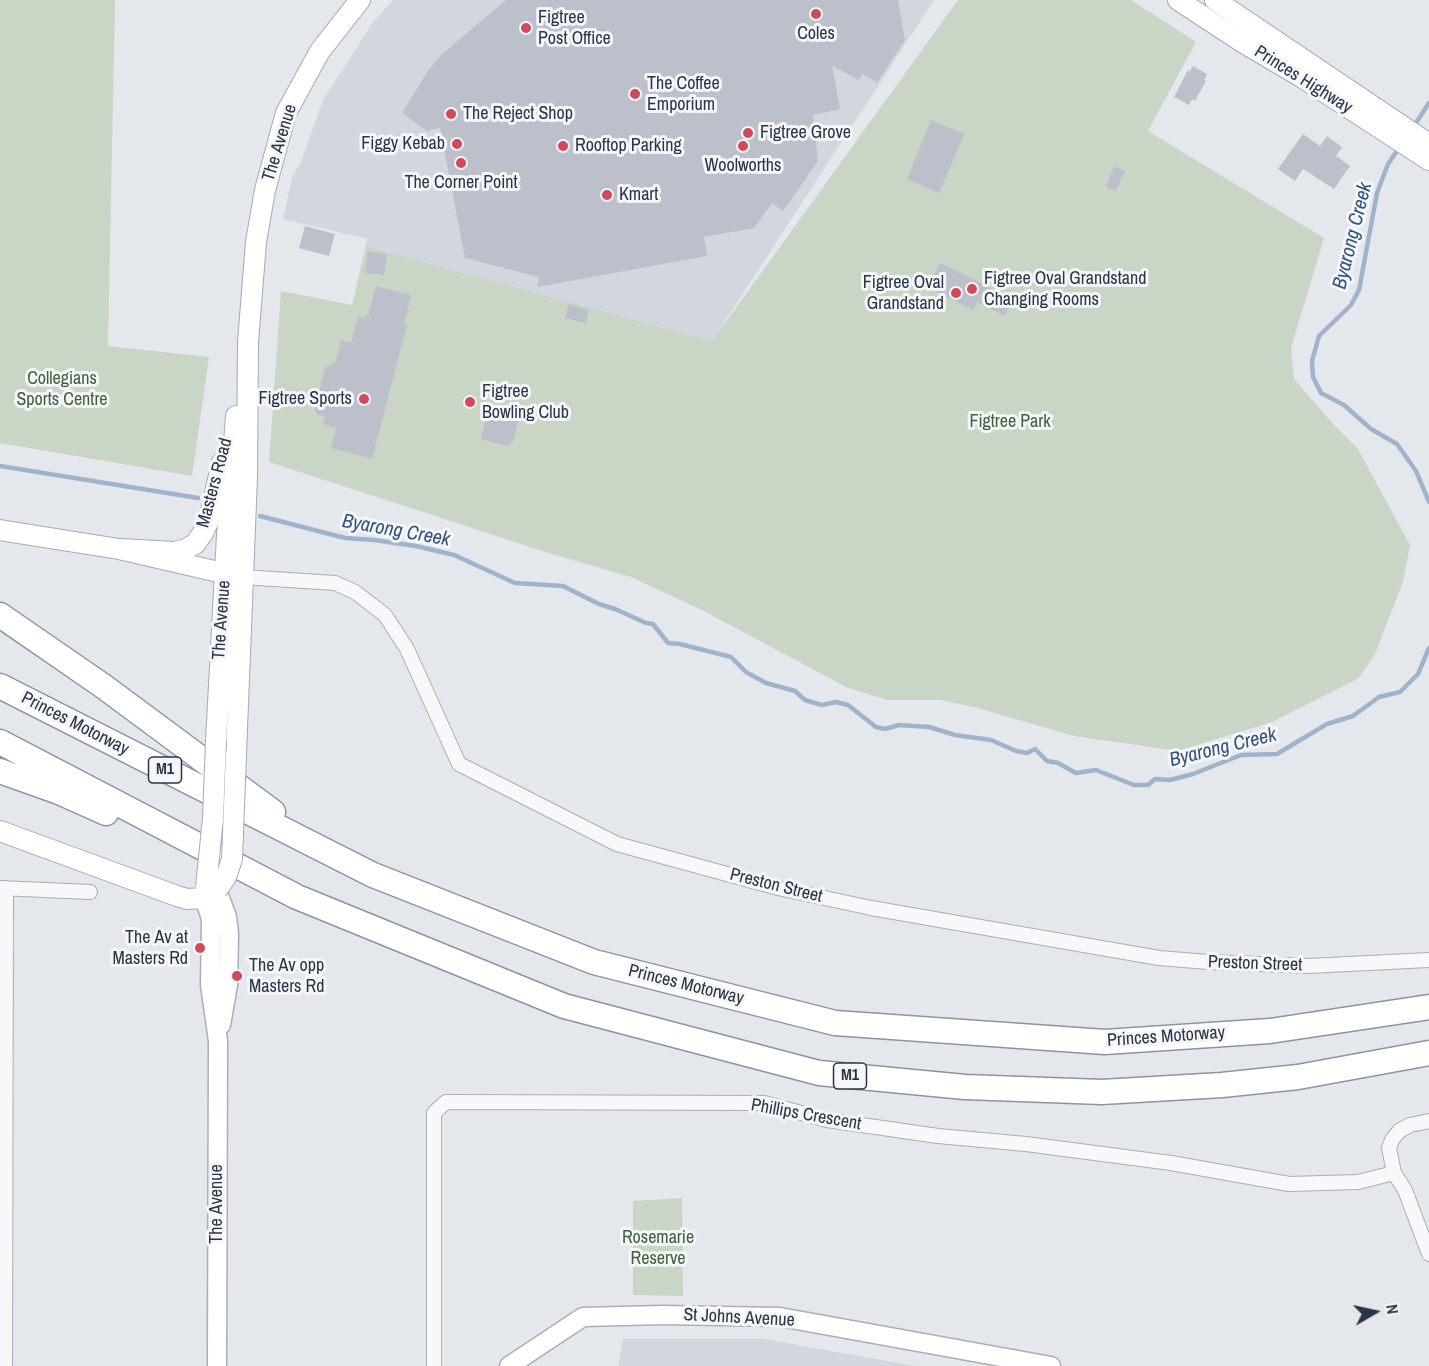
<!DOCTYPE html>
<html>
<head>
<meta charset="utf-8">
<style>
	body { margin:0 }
	#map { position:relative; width:1429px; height:1366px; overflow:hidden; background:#e4e7ec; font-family:"Archivo Narrow",sans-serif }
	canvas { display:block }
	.north { position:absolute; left:1345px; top:1282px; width:60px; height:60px; -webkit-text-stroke:4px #f4f6f9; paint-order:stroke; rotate:81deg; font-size:16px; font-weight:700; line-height:24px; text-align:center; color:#2b3445 }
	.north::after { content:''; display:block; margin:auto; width:21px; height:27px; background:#2b3445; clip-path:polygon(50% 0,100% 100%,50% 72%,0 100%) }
</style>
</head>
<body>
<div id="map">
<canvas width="1429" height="1366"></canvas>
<div class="north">N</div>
</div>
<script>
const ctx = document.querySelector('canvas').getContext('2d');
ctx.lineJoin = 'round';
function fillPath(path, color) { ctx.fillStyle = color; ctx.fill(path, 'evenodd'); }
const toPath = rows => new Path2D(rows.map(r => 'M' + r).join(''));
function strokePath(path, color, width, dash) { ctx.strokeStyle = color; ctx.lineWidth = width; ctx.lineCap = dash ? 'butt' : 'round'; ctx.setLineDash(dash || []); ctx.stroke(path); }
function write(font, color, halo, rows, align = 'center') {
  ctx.font = font + ' "Archivo Narrow",sans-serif'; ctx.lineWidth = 6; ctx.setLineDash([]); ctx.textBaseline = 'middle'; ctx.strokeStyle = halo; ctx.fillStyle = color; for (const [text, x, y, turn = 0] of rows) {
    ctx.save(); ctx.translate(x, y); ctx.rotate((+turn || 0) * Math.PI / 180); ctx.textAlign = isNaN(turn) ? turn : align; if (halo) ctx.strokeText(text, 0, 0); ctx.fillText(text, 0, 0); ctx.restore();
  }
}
fillPath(toPath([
	[393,0,934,0,712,341,366,246,367,239,283,219,293,174,301,162,323,100,373,22],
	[623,1339,764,1339,915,1366,618,1366]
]), '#d2d6de');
fillPath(toPath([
	[0,0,115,0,108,346,209,357,192,476,0,443],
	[958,0,1131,0,1196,42,1148,131,1324,238,1291,348,1294,379,1334,425,1358,449,1410,545,1403,582,1387,623,1376,652,1359,678,1272,722,1178,751,1074,736,974,707,940,700,887,700,846,687,704,611,631,577,555,555,269,462,281,291,352,305,366,246,712,341],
	[682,1198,683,1296,633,1295,633,1201]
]), '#c9d6c5');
strokePath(toPath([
	[1414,126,1429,103],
	[1399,148,1388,164,1377,193,1359,290,1351,305,1319,336,1312,361,1313,377,1321,393,1344,405,1371,429,1397,444,1416,471,1429,502],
	[0,466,198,498],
	[260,516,345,538,374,540,416,546,454,555,515,583,563,586,599,604,615,609,646,623,653,624,668,643,680,644,731,657,746,672,766,683,795,691,805,700,822,705,836,702,848,705,876,727,885,729,899,725,929,727,955,735,991,740,1016,751,1027,753,1035,749,1047,761,1058,763,1076,773,1096,770,1134,785,1148,785,1155,779,1170,780,1193,774,1241,755,1277,754,1327,724,1353,716,1379,697,1400,692,1418,674,1429,648]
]), '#9fb4cc', 4.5);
fillPath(toPath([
	[506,0,898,0,905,40,877,83,863,74,858,80,832,65,840,109,813,115,818,161,783,211,772,203,754,228,704,237,707,256,537,287,539,277,465,258,440,128,427,131,402,113,428,71,441,55],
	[1193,66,1207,74,1204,80,1206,81,1195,101,1192,99,1189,105,1174,97,1188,70,1189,72],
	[931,120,964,134,939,193,907,179],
	[1303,134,1320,146,1327,136,1342,147,1336,156,1350,166,1334,189,1303,169,1295,181,1278,169],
	[1114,166,1125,171,1116,191,1106,187],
	[305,226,335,234,329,256,299,248],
	[368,251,387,254,384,275,365,273],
	[940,263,1013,299,1005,316,977,302,973,310,932,290,936,283,931,280],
	[376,286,411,295,404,324,407,325,372,459,331,448,336,428,323,424,325,416,318,415,315,410,325,368,336,361,341,340,351,343,358,317,364,318,366,314,368,315],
	[569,304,589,310,586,323,565,318],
	[488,409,519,417,513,442,507,446,481,439]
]), '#bbc0ca');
const street = toPath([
	[243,577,335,583,355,592,385,615,407,649,459,764,617,844,778,888,871,908,1159,958,1208,962,1309,966,1429,960],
	[0,888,90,892],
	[1429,1121,1410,1125,1399,1131,1392,1140,1389,1148,1394,1173,1405,1190,1429,1254],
	[5,1366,6,888],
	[434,1366,434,1113,446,1102,764,1103,827,1120,938,1136,1026,1144,1171,1163,1289,1184,1358,1182,1394,1173]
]);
const secondary = toPath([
	[217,890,227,917,229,934,228,985,221,1025],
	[204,898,211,919,210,985,218,1041,217,1366],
	[509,1366,583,1317,662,1315,780,1317,1051,1366]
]);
const primary = toPath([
	[1178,0,1242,42,1303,78,1429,160],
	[1215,0,1429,144],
	[0,530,119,549,236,576],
	[119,549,175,552,186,549,195,544,203,533,209,520,222,462],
	[216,741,227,535,236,416],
	[236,754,247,477,248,342,256,242,265,190,286,113,320,51,360,0],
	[0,831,177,896,187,899,204,898,217,890]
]);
const highway = toPath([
	[0,615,103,686,273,812],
	[0,686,373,875,594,962,835,1023,1105,1042,1270,1031,1429,1007],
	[0,742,297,897,564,1006,819,1073,965,1087,1102,1092,1222,1085,1298,1077,1429,1053],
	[0,771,59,792,106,813]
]);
strokePath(street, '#a9aeb7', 16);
strokePath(secondary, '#a9aeb7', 21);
strokePath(primary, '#a3abb8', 22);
strokePath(highway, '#8b94a3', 27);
strokePath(street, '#f7f8fa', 14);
strokePath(secondary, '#fff', 18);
strokePath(primary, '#fff', 20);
strokePath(highway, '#fff', 24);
const primaryBridge = toPath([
	[206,887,213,818,216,741],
	[217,890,226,877,232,859,236,754]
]);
strokePath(primaryBridge, '#a3abb8', 22, []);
strokePath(primaryBridge, '#fff', 20);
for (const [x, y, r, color] of [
	[816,14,6,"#d1495b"],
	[526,28,6,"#d1495b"],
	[635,94,6,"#d1495b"],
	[451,114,6,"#d1495b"],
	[748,133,6,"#d1495b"],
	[457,144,6,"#d1495b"],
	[563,146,6,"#d1495b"],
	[743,146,6,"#d1495b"],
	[461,163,6,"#d1495b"],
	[607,195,6,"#d1495b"],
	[972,289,6,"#d1495b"],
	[956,293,6,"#d1495b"],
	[364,399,6,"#d1495b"],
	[470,402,6,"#d1495b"],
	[200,948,6,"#d1495b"],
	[237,976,6,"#d1495b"]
]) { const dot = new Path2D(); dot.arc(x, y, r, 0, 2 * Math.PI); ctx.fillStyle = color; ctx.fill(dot); strokePath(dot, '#f4f6f9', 2); }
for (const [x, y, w] of [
	[165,770,33],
	[850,1076,33]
]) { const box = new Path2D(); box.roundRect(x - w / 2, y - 13, w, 26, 4.5); ctx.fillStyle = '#f4f6f9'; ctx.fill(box); strokePath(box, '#2b3445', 1.5); }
write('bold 16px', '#2b3445', null, [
	["M1",165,770],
	["M1",850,1076]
]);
write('18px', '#2b3445', '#f4f6f9', [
	["Figtree",538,18],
	["Post Office",538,39],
	["Coles",816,34,"center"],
	["The Coffee",647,84],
	["Emporium",647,105],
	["The Reject Shop",463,114],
	["Figtree Grove",760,133],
	["Figgy Kebab",445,144,"right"],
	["Rooftop Parking",575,146],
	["Woolworths",743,166,"center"],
	["The Corner Point",461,183,"center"],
	["Kmart",619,195],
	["Figtree Oval Grandstand",984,279],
	["Changing Rooms",984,300],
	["Figtree Oval",944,283,"right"],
	["Grandstand",944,304,"right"],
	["Figtree",482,392],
	["Bowling Club",482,413],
	["Figtree Sports",352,399,"right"],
	["The Av at",188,938,"right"],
	["Masters Rd",188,959,"right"],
	["The Av opp",249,966],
	["Masters Rd",249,987]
], 'left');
write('18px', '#2b3445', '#f4f6f9', [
	["Princes Highway",1303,80,32],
	["The Avenue",280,143,-73],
	["Masters Road",215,483,-75],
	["The Avenue",222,620,-86],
	["Princes Motorway",75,724,27],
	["Preston Street",776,886,14],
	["Preston Street",1255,964,2],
	["Princes Motorway",686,985,14],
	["Princes Motorway",1166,1037,-4],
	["Phillips Crescent",806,1115,10],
	["The Avenue",217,1204,-90],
	["St Johns Avenue",739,1318,3]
]);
write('18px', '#3f6138', '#f4f6f9', [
	["Collegians",62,379],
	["Sports Centre",62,400],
	["Figtree Park",1010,422],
	["Rosemarie",658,1238],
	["Reserve",658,1259]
]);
write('italic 20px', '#34527a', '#f4f6f9', [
	["Byarong Creek",1353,236,-76],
	["Byarong Creek",396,531,10],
	["Byarong Creek",1223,748,-14]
]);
</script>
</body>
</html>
